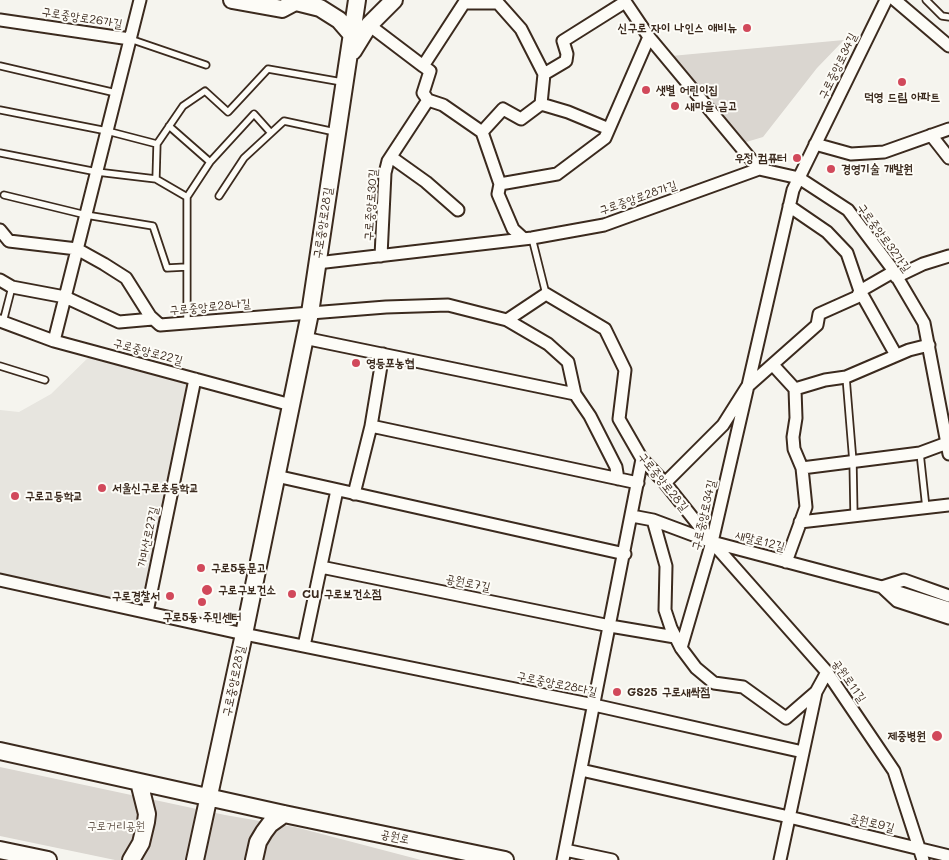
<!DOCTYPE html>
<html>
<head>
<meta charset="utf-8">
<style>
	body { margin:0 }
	canvas { display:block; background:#f5f4ee }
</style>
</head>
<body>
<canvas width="949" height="860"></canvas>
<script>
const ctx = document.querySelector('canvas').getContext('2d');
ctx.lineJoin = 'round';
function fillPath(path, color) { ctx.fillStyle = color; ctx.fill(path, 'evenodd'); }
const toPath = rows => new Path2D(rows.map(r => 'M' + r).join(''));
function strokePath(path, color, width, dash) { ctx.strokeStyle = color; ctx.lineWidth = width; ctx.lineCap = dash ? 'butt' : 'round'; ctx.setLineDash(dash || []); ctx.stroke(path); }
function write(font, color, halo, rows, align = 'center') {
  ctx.font = font + ' Mali,"Poor Story",sans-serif'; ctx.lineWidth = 4; ctx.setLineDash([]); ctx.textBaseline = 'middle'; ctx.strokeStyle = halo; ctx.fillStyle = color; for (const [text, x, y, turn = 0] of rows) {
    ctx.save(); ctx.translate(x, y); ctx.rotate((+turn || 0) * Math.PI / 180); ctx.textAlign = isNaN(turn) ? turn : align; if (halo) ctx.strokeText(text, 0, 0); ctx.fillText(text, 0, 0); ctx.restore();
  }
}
fillPath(toPath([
	[94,352,195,379,147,612,0,580,0,410,19,412,51,394]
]), '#e7e5df');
fillPath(toPath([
	[844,40,817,68,763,137,743,143,671,56],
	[0,767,225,815,295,827,421,860,115,860,0,836]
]), '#dad6d0');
const lane = toPath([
	[926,0,942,16,949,17],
	[130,39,206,65],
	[0,66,116,93],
	[0,110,107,131,157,144],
	[169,126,210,162],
	[0,153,97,172,156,179,187,197],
	[156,179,157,144,183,106,205,91,228,112,268,69,342,82],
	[4,195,86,215,153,226,167,268,186,267],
	[219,196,244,158,284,121,335,132],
	[187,197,210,162,254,114,271,133],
	[187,197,187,322],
	[532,238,546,294],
	[3,322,12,287],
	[0,366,45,380],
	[846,377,853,462,854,516],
	[920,453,926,508]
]);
const street = toPath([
	[624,0,649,37,759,169,799,178,848,210,891,267,924,323,949,454],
	[895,0,949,46],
	[0,20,130,39],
	[369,25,423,66],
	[428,100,443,105,482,132,500,184,498,194,513,229,524,239],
	[541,104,544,74,566,61,567,54,563,41,625,2],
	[482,132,503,109,521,119,541,104,568,112,609,129],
	[931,135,949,158],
	[815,144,851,154,884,152,949,129],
	[391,157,426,182,458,210],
	[500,184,557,174,605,138,649,37],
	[789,206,827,232,847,253,860,291,896,355],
	[0,230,9,241,77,249,104,264,126,278,150,316,160,325,386,307,448,305,507,320,546,294,605,329,625,370,619,419,642,459,665,483,712,542,827,672,894,771,923,860],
	[381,256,385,173,388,161,428,100,423,93,430,71,423,66,464,3,498,3,521,29,544,74],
	[317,263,532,238,604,225,759,169],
	[896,277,923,264,949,256],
	[0,280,12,287,65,297,119,322,153,319],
	[507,320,548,344,568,362,575,394,590,416,616,467,618,479],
	[0,321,54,341,291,405],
	[304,338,575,394],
	[54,341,140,0],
	[773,365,795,389],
	[371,426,638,483],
	[802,468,920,453,947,443],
	[276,476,625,554],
	[665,483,723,425,747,387,817,325,819,314,857,297,860,291,893,272],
	[354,494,371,426,383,354],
	[632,516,653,520,712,542,882,587,949,608],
	[653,520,666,566,665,610,671,628,681,648,696,668,714,683,743,687,786,718,816,692],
	[800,522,949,505],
	[786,562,806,507,802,468,794,449,793,437,796,418,795,389,825,380,846,377,909,350,929,345],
	[321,567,610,626,675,637],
	[0,580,244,634,594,705,803,752],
	[949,596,904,580,882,587,897,601,949,618],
	[147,612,195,379],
	[304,646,337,490],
	[681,648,712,542,793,190,886,0],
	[581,770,789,817,949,856],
	[565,850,612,860],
	[563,860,642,459],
	[780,860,816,692,827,672]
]);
const secondary = toPath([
	[232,0,282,9,299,0],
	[296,2,320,8,339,20,352,35],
	[353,51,369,25,394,0],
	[0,751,284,814,505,860],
	[0,850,48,860],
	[131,860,141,843,146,822,147,814,139,782],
	[195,860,244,634,310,313,357,0],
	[254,860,258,842,264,832,270,824,284,814]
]);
strokePath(lane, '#3b2a1e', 9);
strokePath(street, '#3b2a1e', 15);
strokePath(secondary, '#3b2a1e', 20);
strokePath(lane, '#fdfcf7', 5.5);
strokePath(street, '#fdfcf7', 11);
strokePath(secondary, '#fdfcf7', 16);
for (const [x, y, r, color] of [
	[747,28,5,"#d1495b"],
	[902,82,5,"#d1495b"],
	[646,90,5,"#d1495b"],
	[675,106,5,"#d1495b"],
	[797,158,5,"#d1495b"],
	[831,169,5,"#d1495b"],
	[356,363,5,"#d1495b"],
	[102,488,5,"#d1495b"],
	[15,496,5,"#d1495b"],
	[201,568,5,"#d1495b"],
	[207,590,6,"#d1495b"],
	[292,594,5,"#d1495b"],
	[170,596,5,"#d1495b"],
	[202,602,5,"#d1495b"],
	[617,692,5,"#d1495b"],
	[937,736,6,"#d1495b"]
]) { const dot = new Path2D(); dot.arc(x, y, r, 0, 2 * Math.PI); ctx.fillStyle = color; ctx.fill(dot); strokePath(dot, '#fdfcf7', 2); }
write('12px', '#3b2a1e', '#fdfcf7', [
	["구로중앙로26가길",82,18,9],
	["구로중앙로34길",838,66,-64],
	["구로중앙로28가길",638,198,-19],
	["구로중앙로30길",371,205,-86],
	["구로중앙로28길",323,223,-81],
	["구로중앙로32가길",884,238,54],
	["구로중앙로28나길",210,307,-5],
	["구로중앙로22길",148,352,15],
	["구로중앙로28길",663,482,51],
	["구로중앙로34길",704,515,-77],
	["가마산로27길",148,537,-78],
	["새말로12길",760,541,15],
	["공원로7길",468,583,12],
	["구로중앙로28길",234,681,-78],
	["공원로11길",849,681,55],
	["구로중앙로28다길",557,684,12],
	["공원로9길",872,823,14],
	["공원로",395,837,12]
]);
write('bold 12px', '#3b2a1e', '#fdfcf7', [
	["신구로 자이 나인스 애비뉴",737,28,"right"],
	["샛별 어린이집",656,90],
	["덕영 드림 아파트",902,97,"center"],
	["새마을 금고",685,106],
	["우정 컴퓨터",787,158,"right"],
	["경영기술 개발원",841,169],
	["영등포농협",366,363],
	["서울신구로초등학교",112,488],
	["구로고등학교",25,496],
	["구로5동문고",211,568],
	["구로구보건소",218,590],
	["CU 구로보건소점",302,594],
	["구로경찰서",160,596,"right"],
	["구로5동 주민센터",202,617,"center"],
	["GS25 구로새싹점",627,692],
	["제중병원",926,736,"right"]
], 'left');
write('12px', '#63554a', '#fdfcf7', [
	["구로거리공원",116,826]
]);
</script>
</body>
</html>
